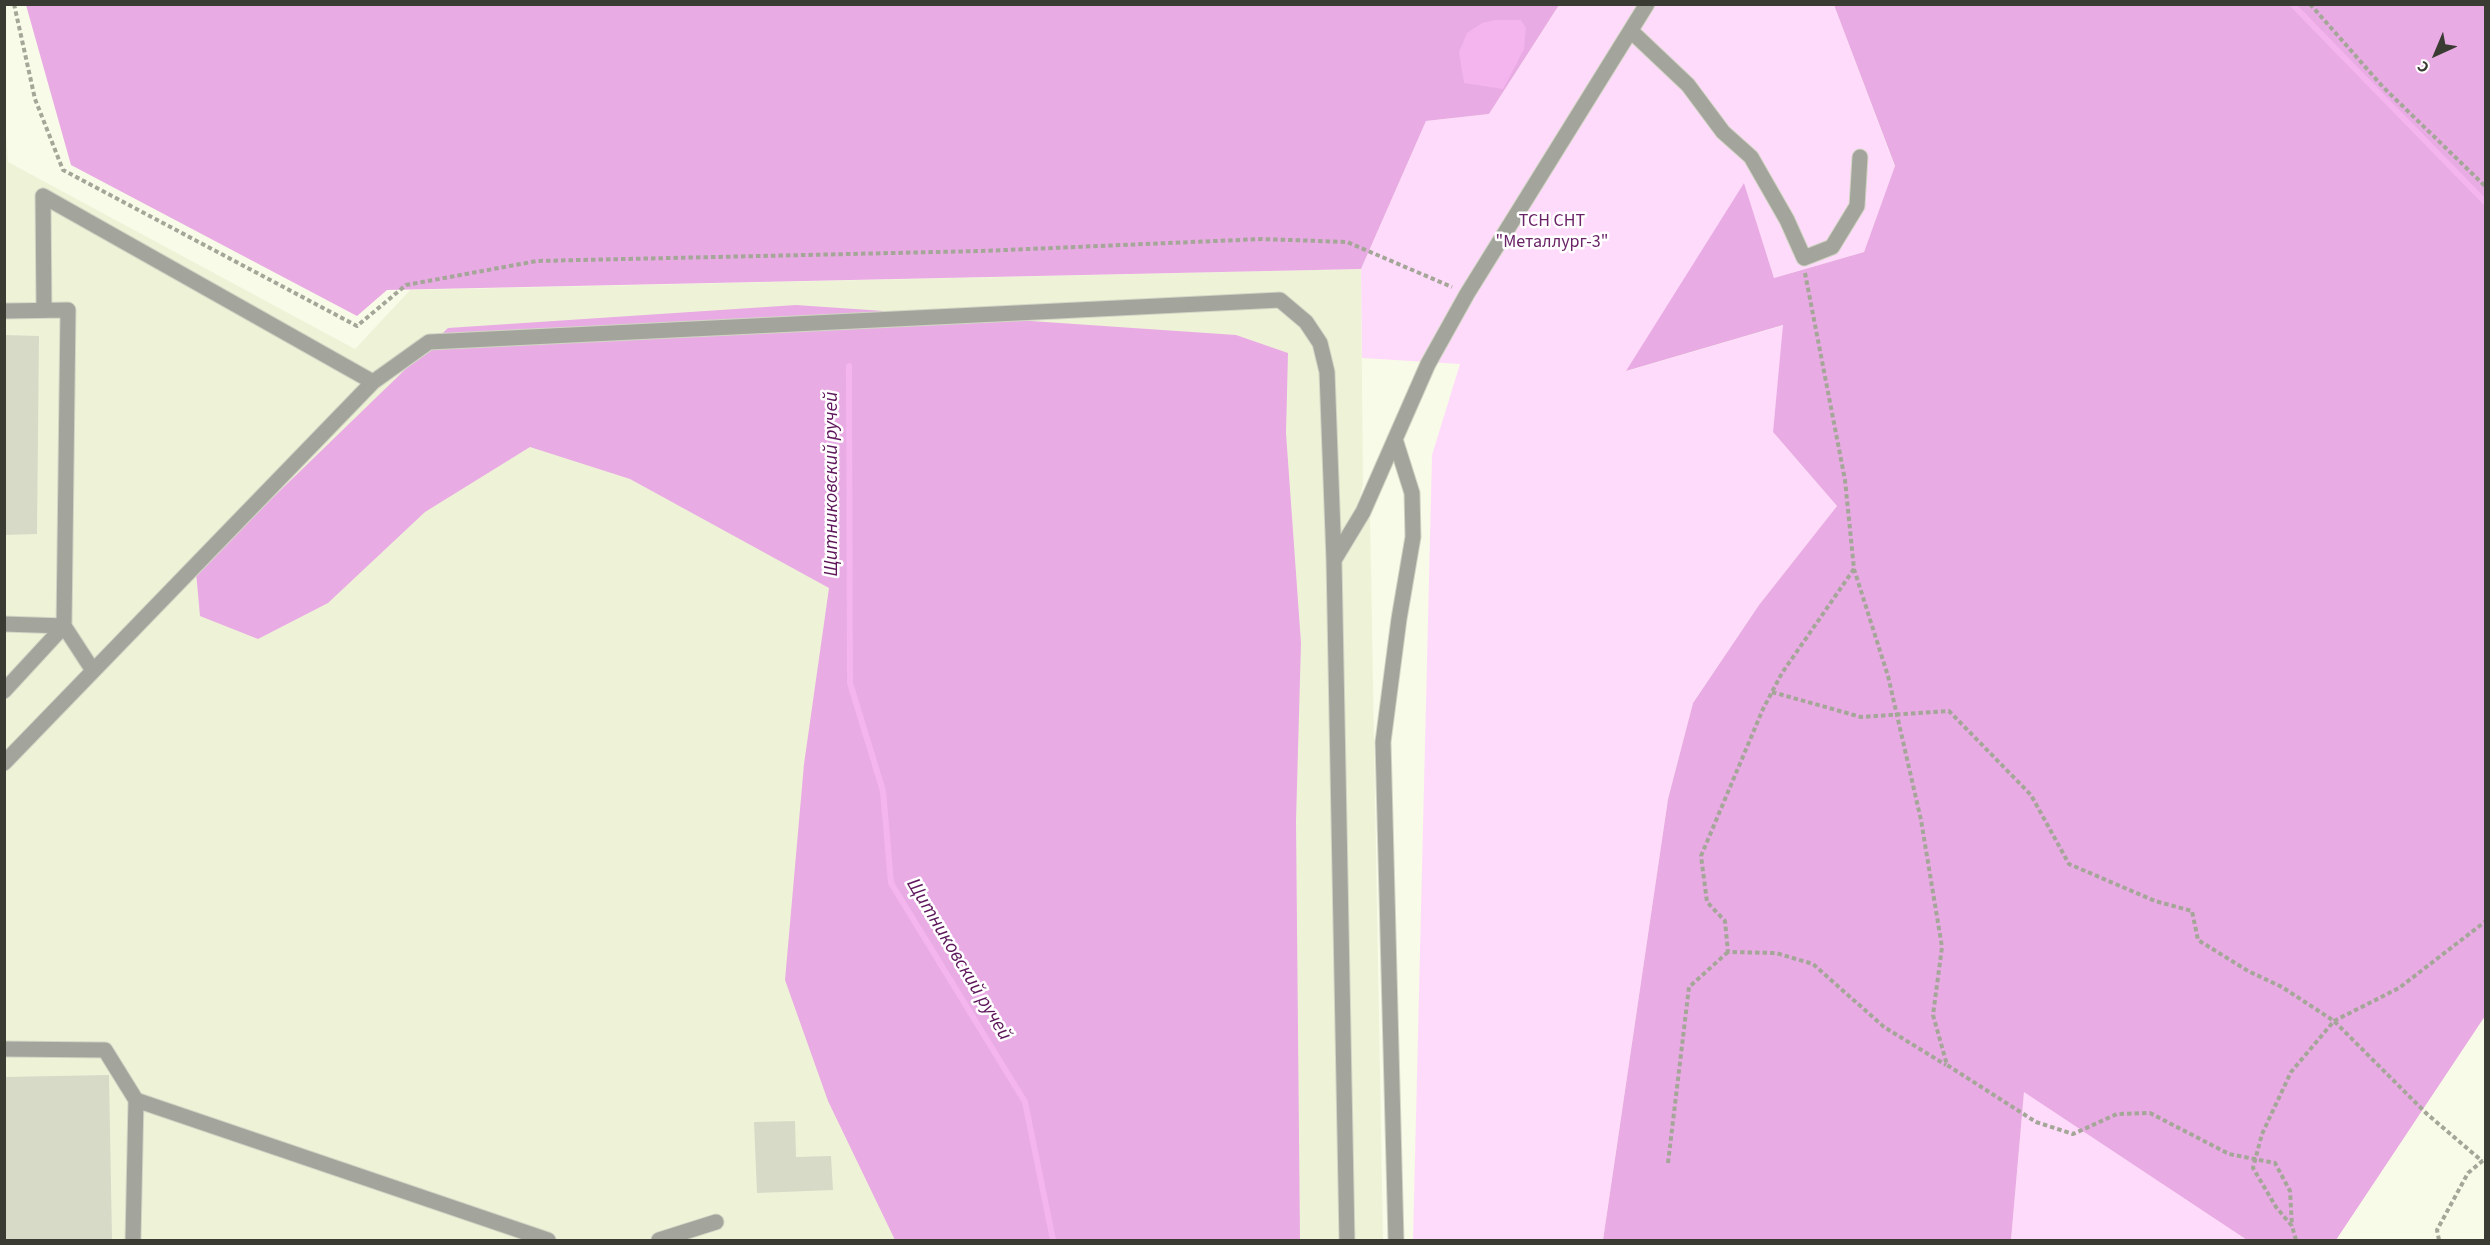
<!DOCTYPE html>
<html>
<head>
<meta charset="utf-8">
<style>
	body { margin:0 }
	#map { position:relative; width:2490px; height:1245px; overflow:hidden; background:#f8fbe8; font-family:"Source Sans 3",sans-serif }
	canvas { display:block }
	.frame { position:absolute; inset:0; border:6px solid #3a3c34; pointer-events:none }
	.north { position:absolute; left:2406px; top:24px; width:60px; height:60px; -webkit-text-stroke:4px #fff; paint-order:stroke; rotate:224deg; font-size:16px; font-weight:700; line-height:24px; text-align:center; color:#3a3c34 }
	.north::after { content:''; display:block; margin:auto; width:21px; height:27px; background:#3a3c34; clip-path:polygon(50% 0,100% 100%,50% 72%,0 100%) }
</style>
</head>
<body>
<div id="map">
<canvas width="2490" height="1245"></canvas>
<div class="frame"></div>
<div class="north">С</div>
</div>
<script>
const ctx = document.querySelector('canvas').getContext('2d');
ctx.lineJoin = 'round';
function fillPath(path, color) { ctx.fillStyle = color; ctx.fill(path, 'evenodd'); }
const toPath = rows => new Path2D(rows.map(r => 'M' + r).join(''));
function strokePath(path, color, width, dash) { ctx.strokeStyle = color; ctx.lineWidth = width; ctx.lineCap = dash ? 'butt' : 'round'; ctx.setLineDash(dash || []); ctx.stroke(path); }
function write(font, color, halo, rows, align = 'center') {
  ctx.font = font + ' "Source Sans 3",sans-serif'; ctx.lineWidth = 5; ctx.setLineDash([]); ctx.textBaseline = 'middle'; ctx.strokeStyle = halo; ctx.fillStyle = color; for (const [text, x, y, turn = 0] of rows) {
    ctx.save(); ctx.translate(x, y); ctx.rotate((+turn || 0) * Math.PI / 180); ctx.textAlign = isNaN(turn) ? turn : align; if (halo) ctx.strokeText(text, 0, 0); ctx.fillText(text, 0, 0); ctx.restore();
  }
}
fillPath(toPath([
	[4,101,8,162,355,349,410,290,1361,269,1363,485,1356,511,1370,514,1383,1240,5,1240]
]), '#eef3d8');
fillPath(toPath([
	[1559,5,1834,5,1895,167,1864,252,1774,278,1744,184,1627,371,1784,325,1773,432,1837,506,1759,605,1693,703,1668,799,1603,1240,1413,1240,1432,455,1460,364,1362,358,1361,269,1426,121,1489,114],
	[2024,1091,2247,1240,2011,1240]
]), '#ffdbfb');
fillPath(toPath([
	[26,5,1559,5,1489,114,1426,121,1361,269,387,290,357,316,71,165],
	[1834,5,2485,5,2485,1016,2336,1240,2247,1240,2024,1092,2011,1240,1603,1240,1668,799,1693,703,1759,605,1837,506,1773,432,1783,325,1626,371,1744,183,1774,278,1864,252,1895,166],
	[796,305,1236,335,1288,353,1286,433,1301,643,1296,821,1300,1240,895,1240,828,1101,785,980,804,764,829,588,630,479,530,447,425,512,328,603,258,639,200,616,196,572,448,328]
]), '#e9abe4');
fillPath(toPath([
	[1496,20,1521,20,1526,28,1524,49,1510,76,1503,89,1464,83,1459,52,1467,33,1482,23]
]), '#f4b5ee');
strokePath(toPath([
	[2292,4,2486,203],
	[849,366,850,683,883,791,891,883,1025,1102,1053,1240]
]), '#f4b5ee', 6);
fillPath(toPath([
	[4,335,39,336,37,534,4,535],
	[109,1075,112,1240,4,1240,4,1077],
	[795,1121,796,1157,831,1156,833,1190,757,1193,754,1122]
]), '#d6dac7');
const minor = toPath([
	[1631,31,1688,85,1723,132,1751,157,1787,220,1804,258,1832,247,1857,206,1860,157],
	[43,196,373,382],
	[43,196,44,310],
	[4,311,68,310,64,626,4,691],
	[1395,439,1412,493,1413,537,1399,619,1383,742,1396,1240],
	[1334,560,1363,512,1428,364,1467,294,1647,4],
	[4,624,64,626,92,669],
	[4,763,373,382,429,342,1280,300,1306,322,1320,343,1327,372,1334,561,1347,1240],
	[4,1049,105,1050,136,1100,548,1240],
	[133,1240,136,1100],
	[659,1240,716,1222]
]);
strokePath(minor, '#d2d5c4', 17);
strokePath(toPath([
	[14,4,35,99,63,170,357,326,406,285,537,261,982,251,1262,239,1347,242,1452,287],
	[2310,4,2383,87,2486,187],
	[1805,273,1845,480,1854,569,1888,676,1921,820,1942,947,1933,1015,1947,1065,2036,1122,2073,1134,2117,1114,2150,1113,2229,1154,2275,1163,2290,1191,2292,1226],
	[1854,569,1782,673,1763,709,1701,856,1707,902,1725,921,1728,952,1776,953,1813,964,1884,1027,1946,1065],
	[1772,692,1861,717,1949,711,2031,795,2069,864,2155,901,2192,911,2198,940,2248,971,2282,987,2334,1021,2427,1114,2482,1161],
	[1668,1163,1689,987,1728,952],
	[2296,1240,2292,1226,2276,1207,2253,1168,2262,1134,2291,1072,2334,1021,2399,988,2486,921],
	[2439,1240,2437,1230,2468,1173,2486,1158]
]), '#a4a698', 4, [4.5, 3]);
strokePath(minor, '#a3a59d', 15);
write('18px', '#6a2367', '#fff', [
	["ТСН СНТ",1552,222],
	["\"Металлург-3\"",1552,243]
]);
write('italic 20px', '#5e165b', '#fff', [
	["Щитниковский ручей",833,484,-90],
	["Щитниковский ручей",958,960,59]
]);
</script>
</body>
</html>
